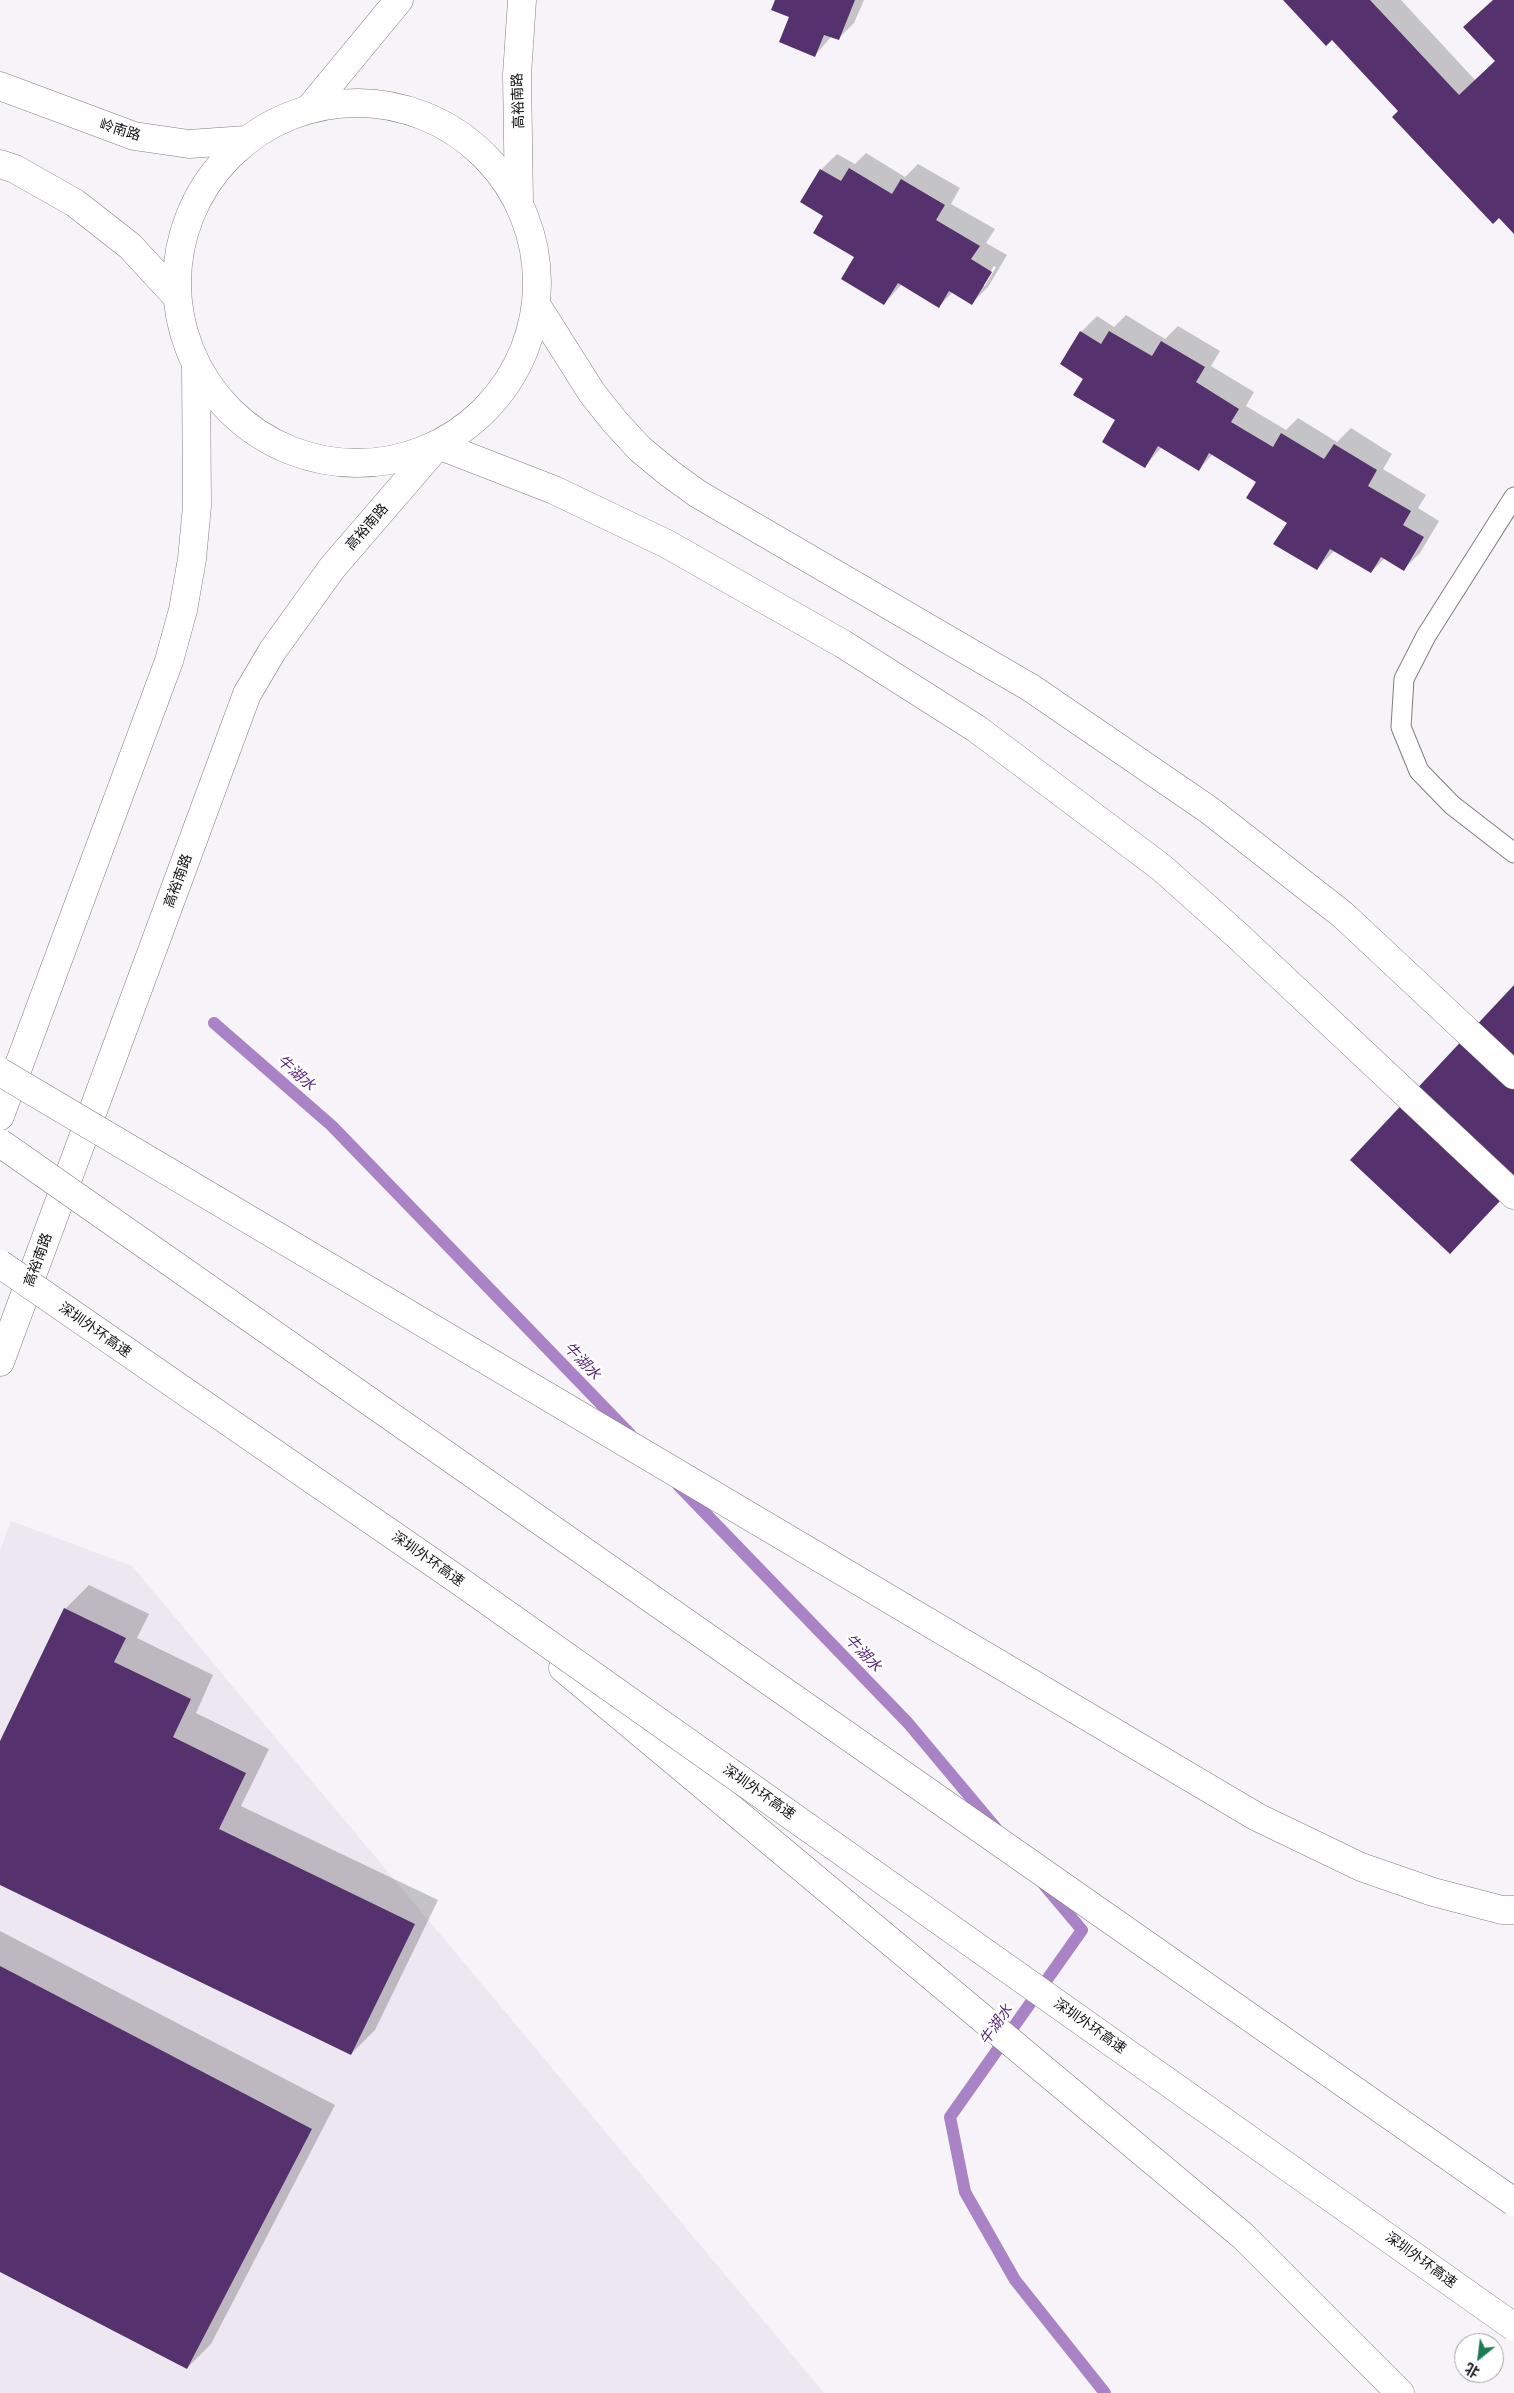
<!DOCTYPE html>
<html>
<head>
<meta charset="utf-8">
<style>
	body { margin:0 }
	#map { position:relative; width:1514px; height:2393px; overflow:hidden; background:#f6f4f8; font-family:"Asap Condensed","Noto Sans SC",sans-serif }
	canvas { display:block }
	.north { position:absolute; left:1454px; top:2333px; width:50px; height:50px; box-sizing:border-box; background:#fff; border:1px solid #a1a0a1; border-radius:50%; rotate:209deg; font-size:14px; font-weight:700; line-height:20px; text-align:center; color:#131214 }
	.north::after { content:''; display:block; margin:auto; width:18px; height:22px; background:#1d7c52; clip-path:polygon(50% 0,100% 100%,50% 72%,0 100%) }
</style>
</head>
<body>
<div id="map">
<canvas width="1514" height="2393"></canvas>
<div class="north">北</div>
</div>
<script>
const ctx = document.querySelector('canvas').getContext('2d');
ctx.lineJoin = 'round';
function fillPath(path, color) { ctx.fillStyle = color; ctx.fill(path, 'evenodd'); }
const toPath = rows => new Path2D(rows.map(r => 'M' + r).join(''));
function strokePath(path, color, width, dash) { ctx.strokeStyle = color; ctx.lineWidth = width; ctx.lineCap = dash ? 'butt' : 'round'; ctx.setLineDash(dash || []); ctx.stroke(path); }
function write(font, color, halo, rows, align = 'center') {
  ctx.font = font + ' "Asap Condensed","Noto Sans SC",sans-serif'; ctx.lineWidth = 5; ctx.setLineDash([]); ctx.textBaseline = 'middle'; ctx.strokeStyle = halo; ctx.fillStyle = color; for (const [text, x, y, turn = 0] of rows) {
    ctx.save(); ctx.translate(x, y); ctx.rotate((+turn || 0) * Math.PI / 180); ctx.textAlign = isNaN(turn) ? turn : align; if (halo) ctx.strokeText(text, 0, 0); ctx.fillText(text, 0, 0); ctx.restore();
  }
}
fillPath(toPath([
	[11,1521,132,1566,824,2393,0,2393,0,1550]
]), '#ede7f1');
fillPath(toPath([
	[776,0,864,0,854,23,838,39,832,36,815,55,791,16],
	[1285,0,1401,0,1475,80,1496,61,1493,0,1514,0,1514,232,1332,38],
	[866,153,905,177,918,164,960,188,951,204,995,229,986,243,1007,255,988,287,972,303,953,292,939,306,902,284,884,304,856,257,825,215,821,170,837,154,855,164],
	[994,266,996,267,985,286,982,286],
	[1126,315,1165,339,1178,326,1220,351,1211,366,1254,392,1246,406,1286,430,1298,418,1337,442,1351,428,1392,454,1383,469,1426,495,1418,508,1439,521,1420,553,1404,569,1385,558,1371,572,1335,550,1317,569,1289,522,1257,481,1213,454,1199,469,1162,447,1145,466,1116,419,1085,378,1081,332,1097,316,1114,327],
	[89,1585,149,1614,137,1638,213,1675,196,1713,269,1749,241,1806,438,1900,375,2030,351,2054,0,1884,0,1744,65,1609],
	[0,1931,335,2105,211,2344,187,2368,0,2270]
]), '#0003');
strokePath(toPath([
	[214,1023,332,1126,630,1434],
	[678,1485,908,1723,996,1828],
	[1044,1885,1082,1930,950,2117,965,2192,1015,2280,1105,2393]
]), '#a983c6', 12);
fillPath(toPath([
	[775,0,855,0,839,40,824,35,815,57,779,42,789,17,771,10],
	[1283,0,1370,0,1459,95,1495,61,1463,27,1493,0,1514,0,1514,234,1499,218,1493,224,1392,117,1398,111,1332,40,1326,46],
	[849,168,892,194,901,179,945,205,936,220,980,246,971,259,992,272,972,305,949,291,939,308,898,283,884,305,841,279,854,257,813,233,823,216,800,202,820,169,841,181],
	[1080,331,1101,344,1109,331,1152,356,1161,341,1205,367,1196,382,1239,409,1231,422,1273,447,1281,433,1324,459,1334,444,1377,470,1368,486,1411,511,1403,525,1424,537,1404,571,1381,557,1371,573,1330,549,1317,570,1273,544,1287,523,1246,498,1256,482,1209,453,1199,471,1158,446,1145,468,1102,442,1115,420,1073,395,1083,379,1060,364],
	[1514,985,1514,1186,1450,1254,1350,1160],
	[64,1608,126,1638,114,1662,191,1699,173,1737,246,1773,219,1829,415,1924,351,2055,0,1885,0,1741],
	[0,1966,312,2129,187,2369,0,2272]
]), '#55326e');
const service = toPath([
	[1514,497,1426,636,1404,679,1401,727,1419,771,1452,805,1514,853]
]);
const tertiary = toPath([
	[309,109,399,0],
	[519,203,517,75,522,0],
	[0,1116,169,661,183,610,192,559,197,506,196,364],
	[0,1362,247,694,273,650,332,568,438,445]
]);
const primary = toPath([
	[0,86,134,136,189,144,246,140],
	'177 283a180 180 0 1 1 360 0a180 180 0 1 1-360 0Z',
	[0,164,15,169,75,203,130,246,177,297]
]);
const motorway = toPath([
	[537,306,592,393,615,422,640,449,669,473,698,494,1031,688,1209,810,1343,915,1514,1075],
	[438,445,554,490,667,544,843,644,977,729,1162,868,1237,935,1514,1195],
	[563,1668,1243,2236,1400,2393],
	[1257,1817,1361,1867,1433,1892,1502,1910,1514,1910]
]);
strokePath(service, '#807e81', 21);
strokePath(tertiary, '#807e81', 29);
strokePath(primary, '#807e81', 29);
strokePath(motorway, '#807e81', 29);
strokePath(service, '#fff', 19);
strokePath(tertiary, '#fff', 28);
strokePath(primary, '#fff', 28);
strokePath(motorway, '#fff', 28);
const motorwayBridge = toPath([
	[0,1072,1257,1817],
	[0,1143,1514,2202],
	[0,1264,461,1582,1514,2327]
]);
strokePath(motorwayBridge, '#807e81', 29, []);
strokePath(motorwayBridge, '#fff', 28);
write('14px', '#131214', '#fff', [
	["高裕南路",518,101,-92],
	["岭南路",120,130,17],
	["高裕南路",367,527,-49],
	["高裕南路",178,881,-70],
	["高裕南路",38,1260,-70],
	["深圳外环高速",95,1330,35],
	["深圳外环高速",428,1559,35],
	["深圳外环高速",759,1792,35],
	["深圳外环高速",1090,2026,35],
	["深圳外环高速",1421,2260,36]
]);
write('italic 15px', '#5b2a7b', '#fff', [
	["牛湖水",296,1073,41],
	["牛湖水",582,1361,46],
	["牛湖水",863,1653,46],
	["牛湖水",996,2025,-55]
]);
</script>
</body>
</html>
